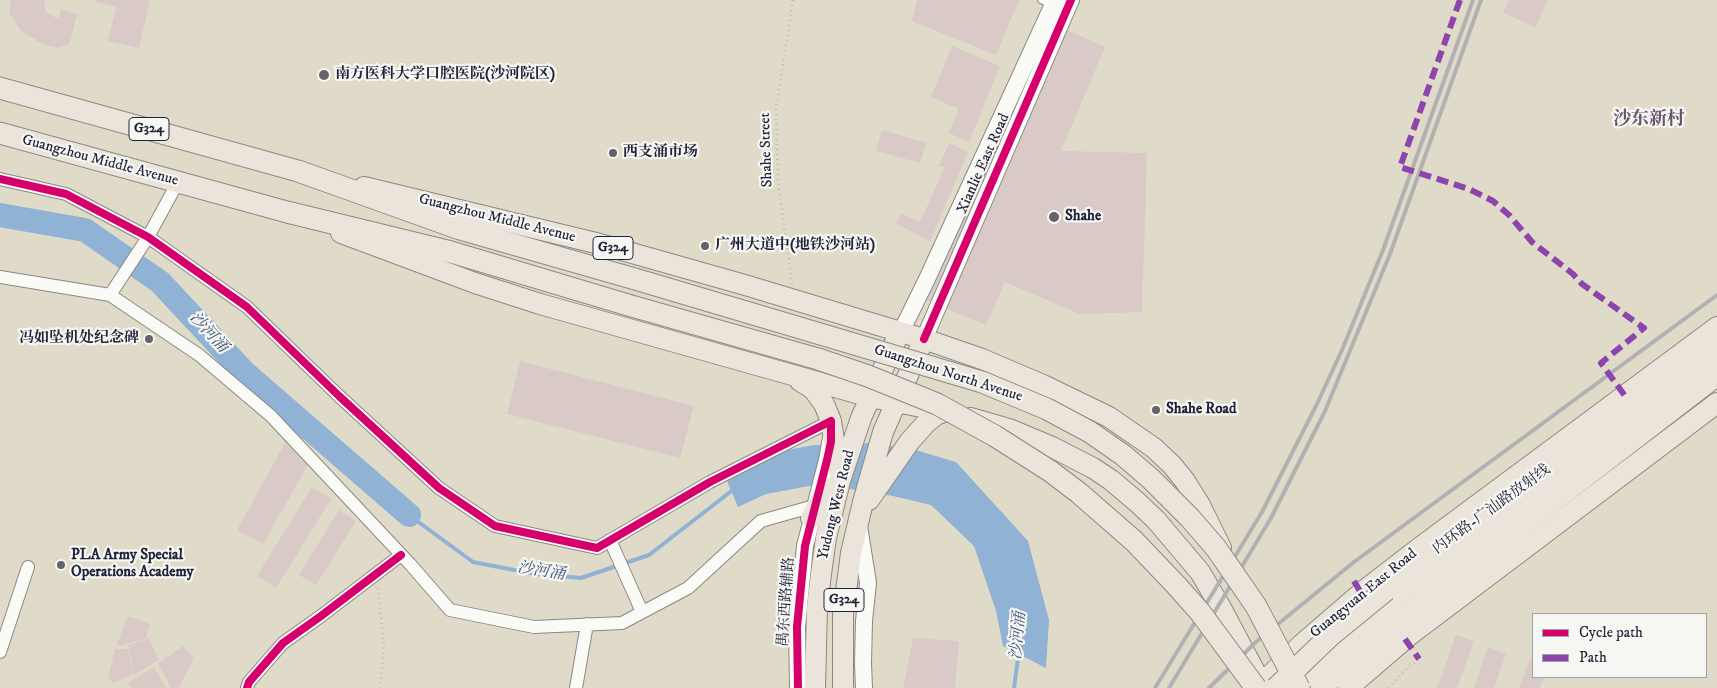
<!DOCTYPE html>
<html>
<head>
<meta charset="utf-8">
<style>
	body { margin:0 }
	#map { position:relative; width:1717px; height:688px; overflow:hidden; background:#e0dbc9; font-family:"IM FELL DW Pica",serif }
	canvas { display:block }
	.legend { position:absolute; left:1532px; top:613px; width:175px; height:65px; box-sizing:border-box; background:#f6f6f2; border:1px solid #a1a1a9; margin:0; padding:6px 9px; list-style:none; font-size:15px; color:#22223b }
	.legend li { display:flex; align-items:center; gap:10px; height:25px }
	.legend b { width:25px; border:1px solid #a1a1a9 }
</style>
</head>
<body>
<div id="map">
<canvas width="1717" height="688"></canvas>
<ul class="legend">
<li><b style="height:6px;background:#d6006c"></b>Cycle path</li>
<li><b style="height:6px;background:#8e44ad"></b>Path</li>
</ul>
</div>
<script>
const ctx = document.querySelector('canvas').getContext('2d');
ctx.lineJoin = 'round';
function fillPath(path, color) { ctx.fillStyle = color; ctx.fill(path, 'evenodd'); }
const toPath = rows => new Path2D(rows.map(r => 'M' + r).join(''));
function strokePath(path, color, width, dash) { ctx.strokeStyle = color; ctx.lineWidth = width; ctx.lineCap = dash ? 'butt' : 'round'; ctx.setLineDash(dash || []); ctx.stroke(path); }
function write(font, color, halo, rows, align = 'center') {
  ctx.font = font + ' "IM FELL DW Pica","Noto Serif SC",serif'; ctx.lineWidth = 4.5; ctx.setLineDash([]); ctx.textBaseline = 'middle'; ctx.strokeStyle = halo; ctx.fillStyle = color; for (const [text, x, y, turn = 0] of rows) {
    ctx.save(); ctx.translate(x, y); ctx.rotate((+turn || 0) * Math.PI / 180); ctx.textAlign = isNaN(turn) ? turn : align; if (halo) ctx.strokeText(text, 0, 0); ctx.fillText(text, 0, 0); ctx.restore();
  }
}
fillPath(toPath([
	[869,443,912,449,956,462,1028,541,1049,620,1046,668,1003,646,996,611,974,546,931,505,893,496,820,484,766,494,738,507,727,481,787,450,814,445]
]), '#90b2d4');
strokePath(toPath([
	[409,515,473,562,535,574,581,578,649,555,734,489],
	[1014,688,1019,651]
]), '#90b2d4', 4);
strokePath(toPath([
	[0,215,85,230,160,282,244,372,409,515]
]), '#90b2d4', 24);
fillPath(toPath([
	[11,0,44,0,46,12,58,19,61,9,77,14,70,43,59,48,44,45,20,30,9,12],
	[95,0,150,0,139,48,108,41,116,7,95,2],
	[917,0,1019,0,996,55,912,21],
	[1509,0,1547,0,1536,27,1503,13],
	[1048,21,1105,47,1061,151,1147,153,1142,312,1080,314,1005,282,986,325,927,300],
	[952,46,1000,66,969,142,949,133,959,109,931,97],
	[882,130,926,143,920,163,876,151],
	[949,143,968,152,930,242,896,223,901,214,920,222,945,167,939,166],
	[520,361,694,406,680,458,507,414],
	[285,443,309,463,263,544,237,530],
	[312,487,331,499,276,588,257,576],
	[339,510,356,521,316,585,299,575],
	[128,616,150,624,146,638,121,646,117,644],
	[1456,635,1474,641,1457,688,1437,688],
	[149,638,159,660,134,675,128,645],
	[913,638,959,641,955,688,903,688],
	[183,646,194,658,180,686,178,688,171,688,158,663],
	[1488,647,1506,654,1494,688,1474,688],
	[115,649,128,649,133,674,114,683,108,677],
	[1530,659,1533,660,1533,677,1544,677,1540,688,1519,688],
	[154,667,166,688,131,688,128,683]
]), '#d9cac8');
const service = toPath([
	[1041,0,1052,5]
]);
const minor = toPath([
	[0,179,66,194,148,237,247,307,339,396,439,488,495,526,597,548,710,482,831,421],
	[0,277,110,295,199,355,271,416,410,564,450,610,534,627,622,623,688,588,761,521,814,506],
	[110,295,148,237,178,182],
	[610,540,642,612],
	[0,652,28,567],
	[247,688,249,682,283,643,321,616,401,555],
	[576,688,587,624]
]);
const tertiary = toPath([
	[901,332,927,279,1055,0],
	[924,339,1071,0],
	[859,526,868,583,864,621,863,663,864,688],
	[798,688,797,627,805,546,827,460,831,438]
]);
const primary = toPath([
	[364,187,600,244,745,285,924,339,982,359,1043,385,1109,417,1154,448,1172,465,1185,481,1200,505,1221,548],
	[341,233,475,283,540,304,835,387,870,397,937,410],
	[800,381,813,389,824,404,831,421,839,471],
	[971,418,1009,429,1052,447,1093,468,1111,480,1137,502,1156,520,1200,572,1220,606,1263,687],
	[869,500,910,441,927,422,936,415,944,412],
	[811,518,820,501,840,481],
	[815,688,817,608,821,574,826,538,840,481,861,418,896,340],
	[843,688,843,615,851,553,863,502,883,432,920,348],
	[1257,688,1302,644,1361,593,1422,546,1717,327],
	[1294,688,1313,669,1400,594,1564,472,1717,363],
	[1348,688,1411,634,1717,403]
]);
const trunk = toPath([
	[0,88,298,171,460,229,635,279],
	[0,133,287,212,451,252,628,305],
	[1386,590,1717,345],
	[1321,688,1378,637,1408,613,1717,375]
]);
strokePath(service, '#8b8883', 8);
strokePath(minor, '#8b8883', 14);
strokePath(tertiary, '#8b8883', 18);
strokePath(primary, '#8b8883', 22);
strokePath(trunk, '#8b8883', 23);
strokePath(toPath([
	[792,284,778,180,776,108,793,0],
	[378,588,384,644,380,688],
	[1389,688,1405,670,1419,659]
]), '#bbbaba', 2.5, [1, 4]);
strokePath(service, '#fafaf7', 6);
strokePath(minor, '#fafaf7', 12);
strokePath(tertiary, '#fafaf7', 16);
strokePath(primary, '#ebe4db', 20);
strokePath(trunk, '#ebe4db', 21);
strokePath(toPath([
	[1155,688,1262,512,1316,406,1342,350,1383,250,1473,0],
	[1169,688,1271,518,1325,411,1390,254,1481,0],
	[1209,688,1256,642,1354,562,1717,295]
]), '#b2b1b2', 4);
const trunkBridge = toPath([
	[635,279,982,382,1047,409,1090,432,1123,455,1151,479,1190,518,1216,548,1256,606,1299,688],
	[628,305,818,359,868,376,937,404,995,436,1050,471,1079,493,1134,541,1176,585,1200,612,1256,688],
	[1276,688,1331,635,1386,590]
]);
strokePath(trunkBridge, '#8b8883', 23, []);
strokePath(trunkBridge, '#ebe4db', 21);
strokePath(toPath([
	[1460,0,1400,167,1469,189,1493,201,1509,215,1532,242,1573,274,1582,284,1644,328,1601,363,1625,396],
	[1354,581,1361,593],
	[1405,639,1419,659]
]), '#8e44ad', 6, [12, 6]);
strokePath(toPath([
	[0,179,66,194,148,237,247,307,339,396,439,488,495,526,597,548,710,482,831,421,831,442,827,460,805,546,797,627,798,688],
	[924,339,1071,0],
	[247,688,249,682,283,643,321,616,401,555]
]), '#d6006c', 8);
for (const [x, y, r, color] of [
	[324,75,6,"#64636d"],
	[613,153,5,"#64636d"],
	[1054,217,6,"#64636d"],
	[705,246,5,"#64636d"],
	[149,339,5,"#64636d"],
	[1156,410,5,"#64636d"],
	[61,565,5,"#64636d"]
]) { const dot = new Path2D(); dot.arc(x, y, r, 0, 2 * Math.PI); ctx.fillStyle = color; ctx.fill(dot); strokePath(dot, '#f6f6f2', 2); }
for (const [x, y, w] of [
	[149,129,40],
	[613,248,40],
	[844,600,40]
]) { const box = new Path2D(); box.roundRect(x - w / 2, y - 11.5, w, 23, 4); ctx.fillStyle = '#f6f6f2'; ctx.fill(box); strokePath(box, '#22223b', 1); }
write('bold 14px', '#22223b', null, [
	["G324",149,129],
	["G324",613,248],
	["G324",844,600]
]);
write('bold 15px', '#22223b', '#f6f6f2', [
	["南方医科大学口腔医院(沙河院区)",335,75],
	["西支涌市场",623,153],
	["Shahe",1065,217],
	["广州大道中(地铁沙河站)",715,246],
	["冯如坠机处纪念碑",139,339,"right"],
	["Shahe Road",1166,410],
	["PLA Army Special",71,556],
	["Operations Academy",71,573]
], 'left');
write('15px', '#22223b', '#f6f6f2', [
	["Shahe Street",767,150,-92],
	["Guangzhou Middle Avenue",100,161,15],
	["Xianlie East Road",984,164,-66],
	["Guangzhou Middle Avenue",497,219,14],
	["Guangzhou North Avenue",948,374,18],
	["Yudong West Road",837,505,-76],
	["内环路-广汕路放射线",1492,510,-36],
	["Guangyuan East Road",1364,594,-39],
	["禺东西路辅路",787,602,-86]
]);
write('italic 16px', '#40547a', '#f6f6f2', [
	["沙河涌",208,333,47],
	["沙河涌",541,572,9],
	["沙河涌",1019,636,-85]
]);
write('bold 18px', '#68516c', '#f6f6f2', [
	["沙东新村",1649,120]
]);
</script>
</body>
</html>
